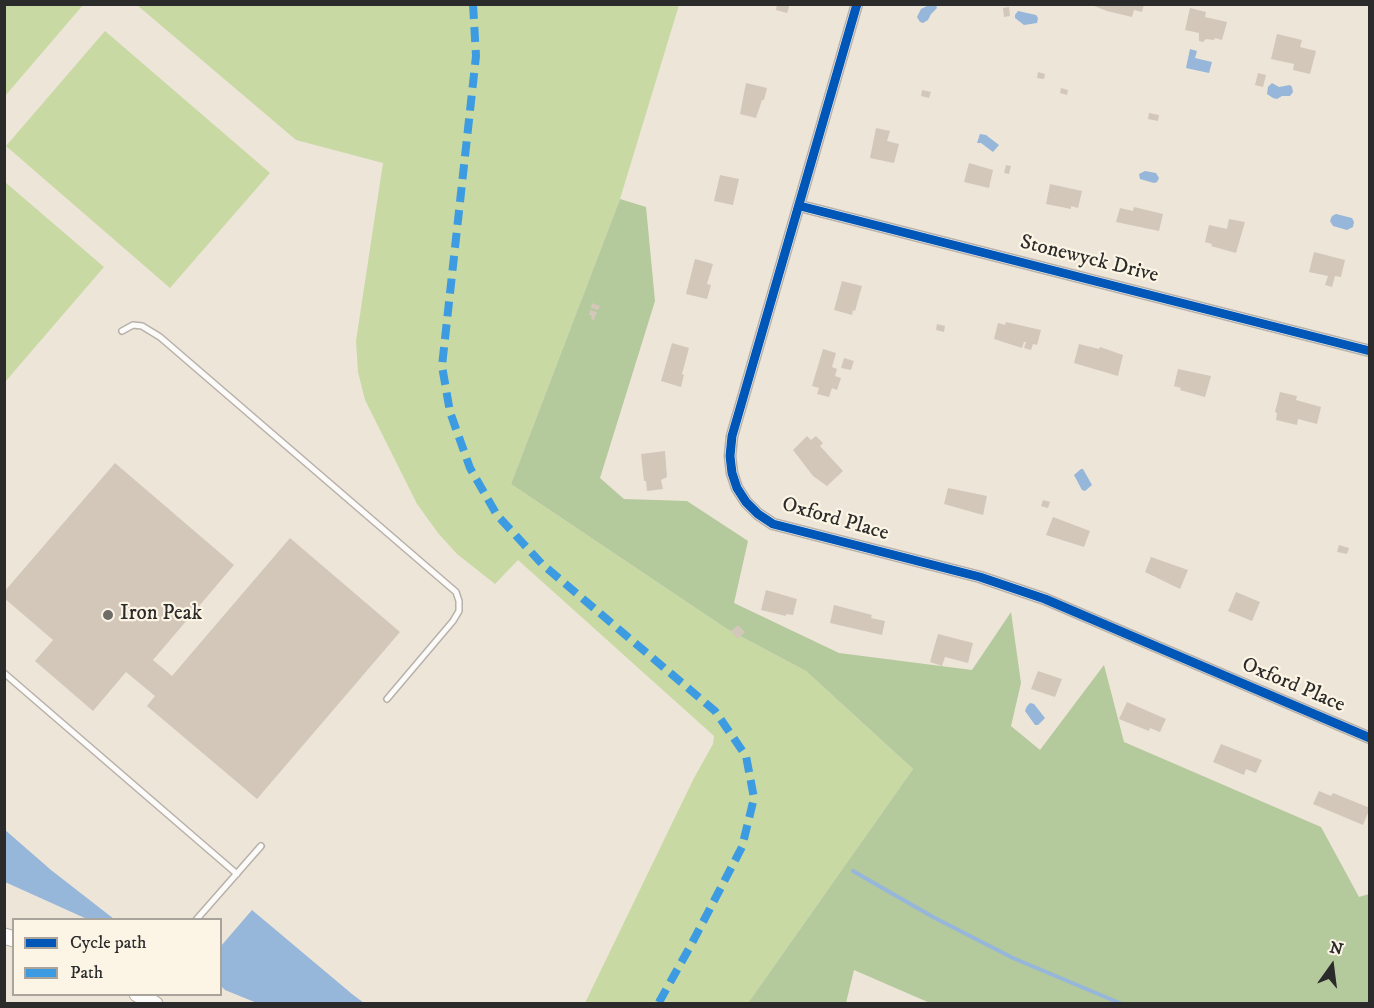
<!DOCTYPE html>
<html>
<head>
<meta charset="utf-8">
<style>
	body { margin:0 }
	#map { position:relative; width:1374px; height:1008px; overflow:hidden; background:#ede5d8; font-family:"IM FELL DW Pica",serif }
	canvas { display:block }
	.frame { position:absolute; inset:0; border:6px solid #2b2b2b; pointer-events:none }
	.legend { position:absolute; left:12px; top:918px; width:210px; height:78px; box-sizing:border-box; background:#fcf5e5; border:2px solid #a8a49b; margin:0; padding:8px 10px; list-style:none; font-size:18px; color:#2b2b2b }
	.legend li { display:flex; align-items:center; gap:12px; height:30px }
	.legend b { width:30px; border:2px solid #a8a49b }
	.north { position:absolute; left:1302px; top:936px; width:60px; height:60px; -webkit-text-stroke:4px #fcf5e5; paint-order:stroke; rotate:14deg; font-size:16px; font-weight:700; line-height:24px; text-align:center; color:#2b2b2b }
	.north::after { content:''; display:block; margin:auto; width:21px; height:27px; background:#2b2b2b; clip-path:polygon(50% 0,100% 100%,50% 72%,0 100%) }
</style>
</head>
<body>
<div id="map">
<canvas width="1374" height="1008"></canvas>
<div class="frame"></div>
<ul class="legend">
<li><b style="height:8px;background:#0057b8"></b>Cycle path</li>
<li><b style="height:8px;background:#3d9ce1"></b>Path</li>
</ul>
<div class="north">N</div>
</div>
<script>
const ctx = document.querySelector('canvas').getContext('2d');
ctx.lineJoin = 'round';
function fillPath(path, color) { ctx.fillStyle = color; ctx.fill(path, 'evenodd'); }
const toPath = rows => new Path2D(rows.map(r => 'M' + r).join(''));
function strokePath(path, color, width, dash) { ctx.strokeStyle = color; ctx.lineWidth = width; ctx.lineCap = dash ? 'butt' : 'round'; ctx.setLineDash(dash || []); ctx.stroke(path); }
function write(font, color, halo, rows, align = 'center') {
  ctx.font = font + ' "IM FELL DW Pica",serif'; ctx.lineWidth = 4.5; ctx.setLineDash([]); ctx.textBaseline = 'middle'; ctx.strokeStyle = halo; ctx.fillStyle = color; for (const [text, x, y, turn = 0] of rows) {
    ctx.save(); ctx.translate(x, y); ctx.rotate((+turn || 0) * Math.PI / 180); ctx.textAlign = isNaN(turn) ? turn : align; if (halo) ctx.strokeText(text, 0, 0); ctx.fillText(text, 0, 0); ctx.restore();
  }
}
fillPath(toPath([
	[5,4,83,5,5,96,4,5],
	[137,5,679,5,620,199,511,484,727,629,806,671,913,769,748,1003,585,1003,694,778,713,744,714,736,518,560,495,584,457,554,438,533,417,504,365,400,358,372,356,341,383,163,296,140],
	[105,31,270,173,170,288,6,146],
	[5,182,104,267,5,382]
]), '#c8d9a4');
fillPath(toPath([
	[620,199,646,207,655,301,600,478,624,499,687,501,748,541,734,603,839,653,972,670,1011,612,1021,683,1011,726,1040,750,1104,665,1124,742,1321,827,1359,897,1369,894,1369,1003,930,1003,854,970,846,1003,748,1003,913,769,806,671,727,629,511,484]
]), '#b4c99c');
fillPath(toPath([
	[929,5,936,5,937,8,931,14,928,20,923,23,920,22,917,17,921,9],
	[1018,11,1036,15,1038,18,1037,23,1024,25,1015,18,1015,15],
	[1190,49,1197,51,1195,58,1212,62,1209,73,1186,68],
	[1272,83,1279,87,1290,85,1292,87,1293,92,1290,96,1282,96,1277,99,1273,98,1267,94,1268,87],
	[980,134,986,135,999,145,993,152,981,143,977,143],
	[1145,171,1156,173,1159,178,1157,182,1154,183,1140,179,1139,174],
	[1336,214,1352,218,1354,222,1353,227,1347,230,1333,226,1330,221,1332,216],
	[1081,469,1083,469,1092,485,1085,491,1082,490,1074,475],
	[1030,703,1034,704,1045,718,1038,725,1035,725,1025,711,1027,706],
	[4,829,51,870,114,919,87,919,5,882],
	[252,910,352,994,364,1003,257,1003,225,990,221,986,221,946]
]), '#96b6da');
strokePath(toPath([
	[853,871,933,917,1013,958,1122,1004]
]), '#96b6da', 4);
fillPath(toPath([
	[777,4,790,4,787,13,776,10],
	[1095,4,1144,4,1142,12,1134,10,1132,17,1107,11,1094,6],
	[1009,7,1010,16,1004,17,1003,8],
	[1190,8,1206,12,1205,17,1227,22,1222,40,1215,38,1214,40,1206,39,1203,42,1199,41,1199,33,1185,30],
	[1277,34,1302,40,1300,47,1316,51,1310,74,1293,70,1294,64,1271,59],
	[1038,72,1045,74,1044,79,1037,78],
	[1258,73,1266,75,1263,87,1255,85],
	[746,83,767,88,764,100,762,100,756,118,740,114],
	[1061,88,1068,90,1067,95,1060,93],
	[922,90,931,92,929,98,921,96],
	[1149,113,1159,115,1158,121,1148,119],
	[876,128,890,131,887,141,899,144,894,163,870,158],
	[969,163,993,170,989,188,964,182],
	[1006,165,1011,166,1009,174,1004,173],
	[720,175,739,179,733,205,714,201],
	[1050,184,1082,191,1078,208,1071,206,1071,209,1046,204],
	[1134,207,1163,214,1159,231,1116,222,1120,208,1133,211],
	[1229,219,1245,222,1236,253,1211,246,1212,244,1205,242,1209,225,1227,229],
	[1314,252,1345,260,1341,277,1335,276,1332,287,1325,285,1328,276,1309,272],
	[695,259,713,264,707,284,711,285,707,299,686,294],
	[842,281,862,286,855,311,853,310,852,315,834,310],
	[592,303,600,306,598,310,591,308],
	[590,310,597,312,594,320,591,319,592,316,589,315],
	[1006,322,1041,330,1037,345,1033,344,1031,350,1024,348,1026,342,1024,342,1022,348,994,339,998,323,1005,325],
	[937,324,945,326,944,332,936,330],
	[672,343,689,348,682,374,684,375,681,387,661,381],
	[1079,344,1099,349,1100,347,1123,355,1118,376,1074,363],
	[823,349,836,353,832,367,837,369,835,376,841,378,837,390,832,388,829,397,817,394,819,388,812,386],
	[844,358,854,361,851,370,841,368],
	[1178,369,1211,376,1205,397,1180,390,1181,388,1174,386],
	[1280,392,1297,396,1296,400,1321,407,1317,424,1298,419,1297,425,1276,420,1277,413,1275,412],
	[807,436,811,440,816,436,823,443,820,446,843,471,827,486,813,476,793,450],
	[665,451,667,477,661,480,663,489,647,491,646,481,644,481,641,454],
	[115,463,234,565,153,660,172,676,290,538,400,632,257,799,147,706,155,696,126,672,93,711,35,661,53,640,4,598,4,592],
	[948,488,987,496,983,515,944,504],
	[1043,500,1050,502,1048,508,1041,506],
	[1053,517,1090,531,1084,547,1046,535],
	[1339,545,1349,548,1347,554,1337,552],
	[1151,557,1188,570,1180,589,1145,572],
	[766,590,797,599,793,615,786,614,786,616,761,610],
	[1236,592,1260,602,1252,621,1228,611],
	[834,605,872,615,871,618,885,621,882,635,830,623],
	[738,625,745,632,738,639,731,631],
	[938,634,973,643,968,663,945,657,942,666,930,662],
	[1038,671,1062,679,1055,697,1031,689],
	[1127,702,1166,719,1160,732,1150,728,1149,731,1119,719],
	[1221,744,1262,760,1256,773,1246,769,1244,775,1213,762],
	[1319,791,1331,796,1333,793,1370,808,1363,825,1313,804]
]), '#d3c7ba');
const lane = toPath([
	[122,331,133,325,142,326,160,337,456,592,459,601,459,611,453,621,387,699],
	[4,673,237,874],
	[196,920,261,846]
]);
const street = toPath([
	[857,4,732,436,730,456,732,473,737,488,746,502,758,514,773,524,980,577,1045,599,1370,738],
	[800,206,1370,351]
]);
const secondary = toPath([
	[4,936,14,939],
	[137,994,155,1004]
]);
strokePath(lane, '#b7b1a9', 8);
strokePath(street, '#b7b1a9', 13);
strokePath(secondary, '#b7b1a9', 17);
strokePath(lane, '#fcfbf9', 5);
strokePath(street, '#fcfbf9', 10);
strokePath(secondary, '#fcfbf9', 15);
strokePath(toPath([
	[473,4,476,56,442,366,450,412,470,468,497,515,542,564,715,711,746,756,754,798,742,847,691,945,658,1004]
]), '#3d9ce1', 8, [15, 8]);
strokePath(toPath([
	[857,4,732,436,730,456,732,473,737,488,746,502,758,514,773,524,980,577,1045,599,1370,738],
	[800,206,1370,351]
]), '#0057b8', 9);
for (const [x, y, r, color] of [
	[108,615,6,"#6f6c68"]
]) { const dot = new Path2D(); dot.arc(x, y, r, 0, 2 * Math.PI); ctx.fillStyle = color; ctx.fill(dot); strokePath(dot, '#fcf5e5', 2); }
write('21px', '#2b2b2b', '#fcf5e5', [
	["Stonewyck Drive",1089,260,14],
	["Oxford Place",835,520,16],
	["Oxford Place",1293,686,23]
]);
write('21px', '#2b2b2b', '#fcf5e5', [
	["Iron Peak",120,615]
], 'left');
</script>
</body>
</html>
